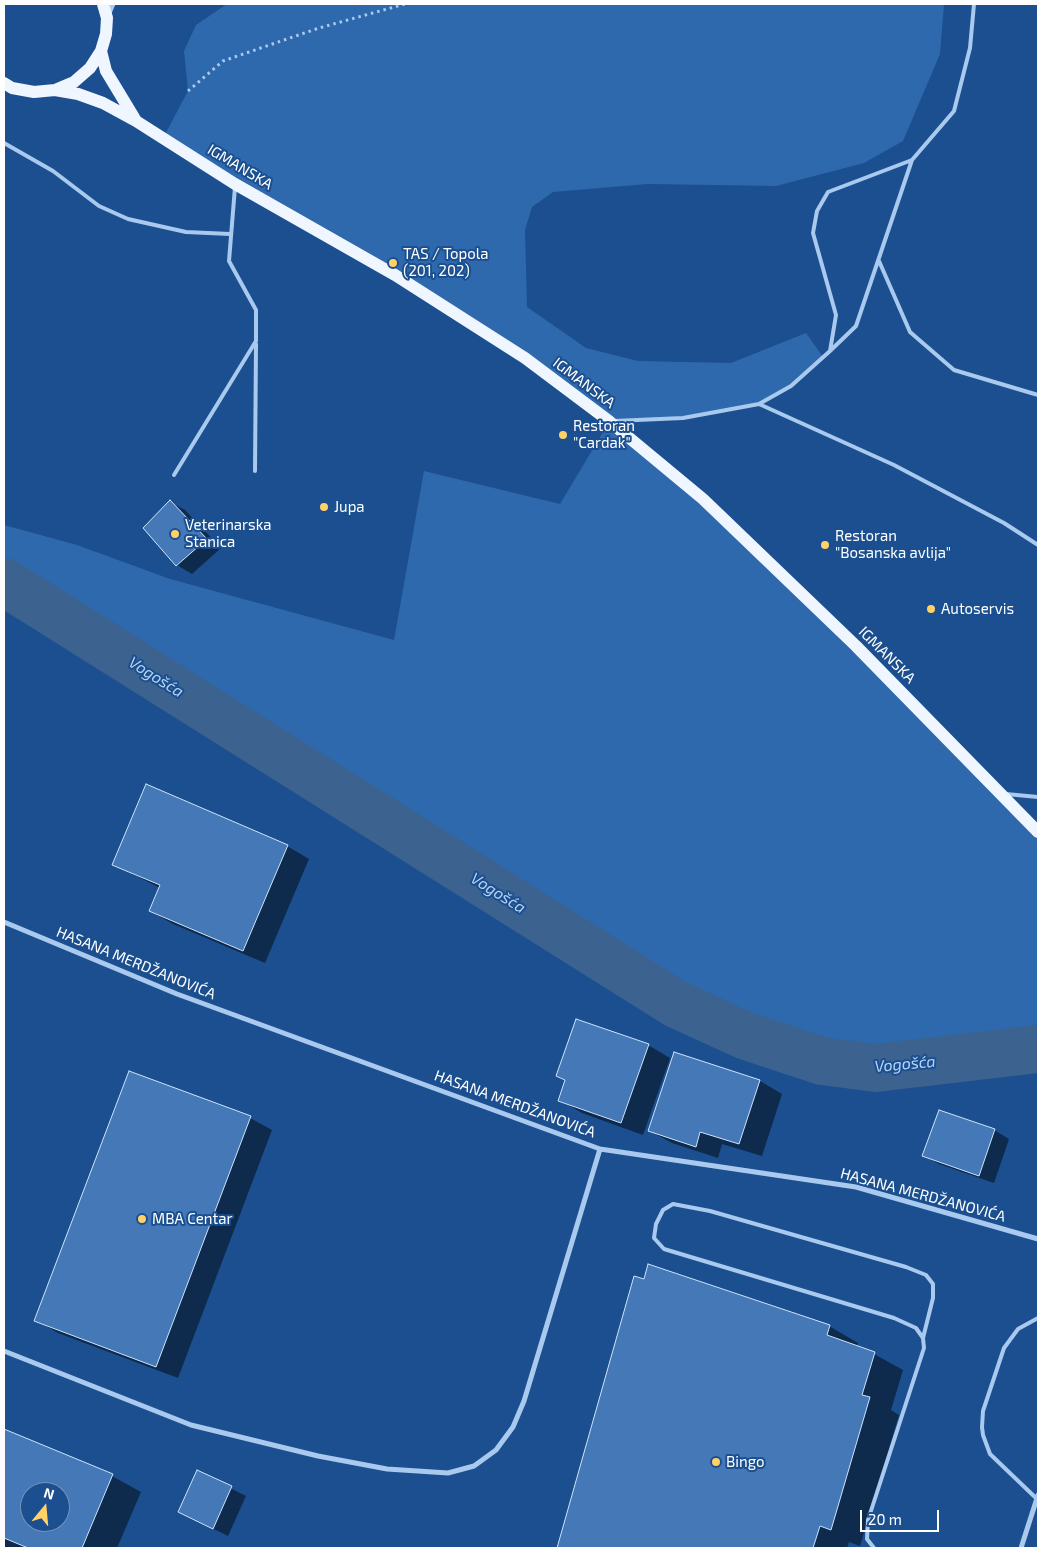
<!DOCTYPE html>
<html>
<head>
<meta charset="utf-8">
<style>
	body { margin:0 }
	#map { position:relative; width:1042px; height:1552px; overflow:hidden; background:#1b4f8f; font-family:"Exo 2",sans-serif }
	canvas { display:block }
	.frame { position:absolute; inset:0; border:5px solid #fff; pointer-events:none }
	.north { position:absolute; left:20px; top:1482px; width:50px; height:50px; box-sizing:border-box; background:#1b4f8f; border:1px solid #7695bc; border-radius:50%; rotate:17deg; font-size:14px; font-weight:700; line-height:20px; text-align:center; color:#fff }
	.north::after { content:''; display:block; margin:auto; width:18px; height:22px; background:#ffd166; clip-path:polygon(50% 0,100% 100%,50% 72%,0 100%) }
	.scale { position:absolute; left:860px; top:1510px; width:79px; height:22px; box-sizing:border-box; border:2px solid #fff; border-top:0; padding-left:6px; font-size:15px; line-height:18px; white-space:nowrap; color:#fff; -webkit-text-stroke:4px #1b4f8f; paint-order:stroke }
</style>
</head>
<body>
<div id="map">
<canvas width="1042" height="1552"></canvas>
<div class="frame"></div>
<div class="north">N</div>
<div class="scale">20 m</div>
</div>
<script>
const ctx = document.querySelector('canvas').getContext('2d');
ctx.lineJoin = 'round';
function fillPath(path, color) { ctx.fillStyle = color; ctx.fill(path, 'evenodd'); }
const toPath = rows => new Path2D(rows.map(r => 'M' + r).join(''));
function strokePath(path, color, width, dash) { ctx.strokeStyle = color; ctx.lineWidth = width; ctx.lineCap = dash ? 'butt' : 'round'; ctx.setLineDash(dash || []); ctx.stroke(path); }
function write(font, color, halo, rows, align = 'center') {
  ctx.font = font + ' "Exo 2",sans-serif'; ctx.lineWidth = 4; ctx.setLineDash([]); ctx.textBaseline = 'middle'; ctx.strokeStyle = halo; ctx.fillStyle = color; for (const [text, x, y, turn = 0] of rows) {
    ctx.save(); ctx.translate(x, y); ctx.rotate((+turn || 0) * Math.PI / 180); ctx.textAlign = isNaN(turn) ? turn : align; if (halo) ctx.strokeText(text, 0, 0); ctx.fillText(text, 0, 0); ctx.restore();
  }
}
fillPath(toPath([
	[227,4,944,4,940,54,903,141,864,163,776,186,648,184,553,192,532,207,525,230,527,307,586,348,638,361,731,363,806,333,823,357,791,386,759,404,683,418,610,421,703,499,1038,828,1038,1049,876,1068,822,1061,746,1036,676,1004,4,582,4,525,77,545,170,579,394,640,424,471,560,504,609,422,525,358,162,140,188,91,184,51,196,25]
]), '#2e69ad');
fillPath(toPath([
	[170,502,185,510,221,548,192,574,177,565,145,528],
	[287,846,309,859,265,963,173,924,150,911,160,888,113,864],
	[648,1045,670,1058,643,1135,582,1113,560,1100,566,1081,558,1076],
	[675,1053,760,1081,782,1094,762,1156,722,1144,718,1158,672,1143,650,1131],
	[250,1118,272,1130,178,1378,58,1333,36,1320],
	[994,1130,1009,1139,994,1183,939,1164,924,1156],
	[635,1278,829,1326,858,1343,857,1347,874,1354,903,1370,891,1410,899,1415,860,1546,849,1542,847,1548,558,1548],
	[4,1430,112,1476,141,1492,117,1548,4,1548],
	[30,1492,60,1492,60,1522,30,1522],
	[198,1472,246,1496,228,1536,179,1512]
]), '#0007');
strokePath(toPath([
	[4,582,676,1004,746,1036,822,1061,876,1068,1038,1049]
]), '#3c6290', 48);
const building = toPath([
	[170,500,207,539,176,566,143,528,170,500],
	[146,784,288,845,243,951,149,911,160,885,112,865,146,784],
	[576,1019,649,1044,621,1123,558,1101,565,1080,556,1076,576,1019],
	[674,1052,760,1080,739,1144,700,1132,696,1147,648,1131,674,1052],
	[129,1071,251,1116,156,1367,34,1321,129,1071],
	[939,1110,995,1129,979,1176,922,1156,939,1110],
	[648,1264,830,1325,827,1335,875,1352,862,1395,870,1397,831,1530,820,1526,813,1548,557,1548,634,1276,644,1279,648,1264],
	[4,1429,113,1474,82,1548,28,1548,4,1538,4,1429],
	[30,1492,60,1492,60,1522,30,1522,30,1492],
	[197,1470,232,1486,213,1529,178,1512,197,1470]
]);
fillPath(building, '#4478b7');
strokePath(building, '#cfe3fa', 1);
strokePath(toPath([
	[188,91,223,61,319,28,405,4]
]), '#a9c9ee', 3, [2.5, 4]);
strokePath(toPath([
	[4,143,53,171,99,206,128,219,186,232,230,234],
	[879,261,910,332,954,370,1038,395],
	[830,351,856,326,912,160],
	[759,404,894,465,1004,523,1038,545],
	[614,421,683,418,759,404,791,386,830,351,836,315,813,233,817,211,828,192,912,160,954,111,970,48,974,4],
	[255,471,256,344],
	[174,475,256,341,256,310,229,261,235,187],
	[1006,794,1038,797],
	[1037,1499,990,1454,983,1435,982,1427,983,1411,1004,1348,1018,1329,1038,1318],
	[874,1548,867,1539,868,1520,924,1348,923,1338,933,1298,933,1284,926,1275,906,1267,710,1211,673,1204,663,1210,656,1224,654,1238,664,1249,894,1318,916,1328,923,1338]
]), '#a9c9ee', 4);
strokePath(toPath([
	[109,13,113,4],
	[4,922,177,994,600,1149,856,1187,1038,1239],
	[4,1351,191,1425,318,1456,387,1469,448,1473,474,1466,496,1450,513,1427,524,1401,600,1149],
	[1021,1548,1038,1495]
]), '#a9c9ee', 5);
strokePath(toPath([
	[101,51,106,71,135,119],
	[4,83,12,88,34,92,55,90,74,82,90,68,101,51,106,34,107,18,103,4],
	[55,90,78,94,103,103,136,121,235,184,395,275,525,358,609,421,703,499,856,646,1038,832]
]), '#f0f6ff', 12);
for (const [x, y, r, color] of [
	[393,263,5,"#ffd166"],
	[563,435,5,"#ffd166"],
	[324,507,5,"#ffd166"],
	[175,534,5,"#ffd166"],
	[825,545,5,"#ffd166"],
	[931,609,5,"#ffd166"],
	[142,1219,5,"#ffd166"],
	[716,1462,5,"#ffd166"]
]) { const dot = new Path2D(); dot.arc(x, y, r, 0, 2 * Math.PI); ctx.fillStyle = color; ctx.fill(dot); strokePath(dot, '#1b4f8f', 2); }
write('15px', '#fff', '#1b4f8f', [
	["IGMANSKA",240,167,31],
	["IGMANSKA",584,383,37],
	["IGMANSKA",887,655,45],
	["HASANA MERDŽANOVIĆA",136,963,22],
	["HASANA MERDŽANOVIĆA",515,1104,20],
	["HASANA MERDŽANOVIĆA",923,1195,15]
]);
write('15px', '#fff', '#1b4f8f', [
	["TAS / Topola",403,254],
	["(201, 202)",403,271],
	["Restoran",573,426],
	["\"Cardak\"",573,443],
	["Jupa",334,507],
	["Veterinarska",185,525],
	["Stanica",185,542],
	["Restoran",835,536],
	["\"Bosanska avlija\"",835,553],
	["Autoservis",941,609],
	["MBA Centar",152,1219],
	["Bingo",726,1462]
], 'left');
write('italic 16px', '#b5d3f5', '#1b4f8f', [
	["Vogošća",156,677,32],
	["Vogošća",498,893,32],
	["Vogošća",905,1064,-5]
]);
</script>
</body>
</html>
